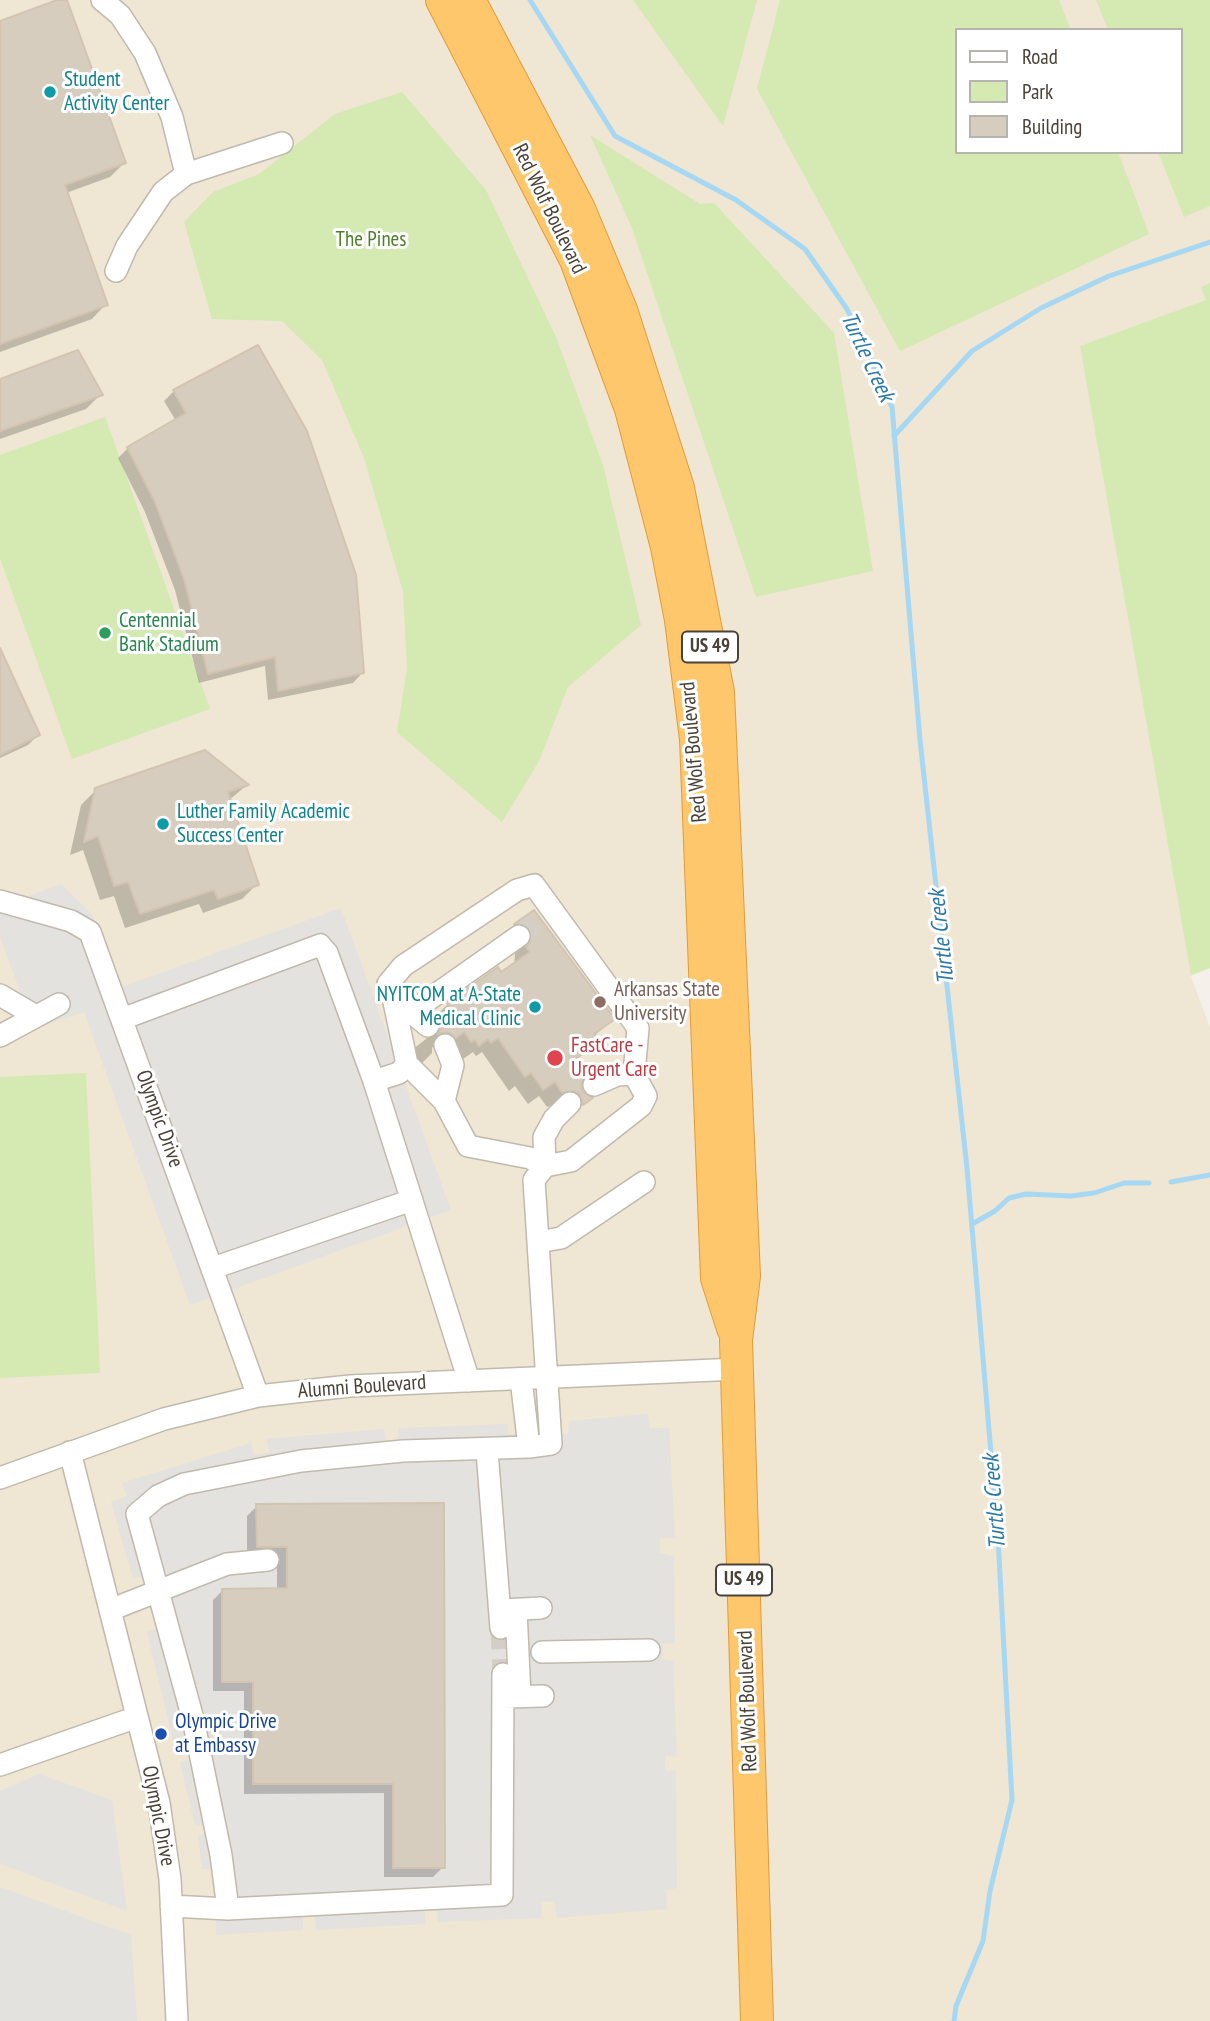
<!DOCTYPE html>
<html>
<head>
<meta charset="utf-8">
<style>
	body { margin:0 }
	#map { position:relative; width:1210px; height:2021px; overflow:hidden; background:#f5f1ea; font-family:"PT Sans Narrow",sans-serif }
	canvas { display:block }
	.legend { position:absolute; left:955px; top:28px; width:228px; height:126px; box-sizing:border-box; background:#fff; border:2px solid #b7b3af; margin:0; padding:9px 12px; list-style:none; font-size:21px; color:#4a4238 }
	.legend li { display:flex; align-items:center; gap:14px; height:35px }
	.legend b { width:35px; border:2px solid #b7b3af }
</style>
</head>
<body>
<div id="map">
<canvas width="1210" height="2021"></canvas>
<ul class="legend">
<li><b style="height:9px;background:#fff"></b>Road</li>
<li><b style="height:19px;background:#d4eab2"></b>Park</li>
<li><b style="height:19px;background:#d7cdbf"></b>Building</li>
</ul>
</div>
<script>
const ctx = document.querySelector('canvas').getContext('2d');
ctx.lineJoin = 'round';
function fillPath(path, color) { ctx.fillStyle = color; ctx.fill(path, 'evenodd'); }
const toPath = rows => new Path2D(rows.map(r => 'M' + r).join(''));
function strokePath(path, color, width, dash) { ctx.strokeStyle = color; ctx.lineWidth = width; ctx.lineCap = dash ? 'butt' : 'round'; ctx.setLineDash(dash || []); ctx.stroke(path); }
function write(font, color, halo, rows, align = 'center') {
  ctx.font = font + ' "PT Sans Narrow",sans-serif'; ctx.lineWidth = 6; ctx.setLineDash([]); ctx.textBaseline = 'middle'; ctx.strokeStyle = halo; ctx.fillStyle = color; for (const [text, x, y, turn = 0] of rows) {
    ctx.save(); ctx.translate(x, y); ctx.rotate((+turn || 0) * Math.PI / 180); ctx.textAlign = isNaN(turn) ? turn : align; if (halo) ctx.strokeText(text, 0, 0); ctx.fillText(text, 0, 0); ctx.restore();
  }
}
fillPath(toPath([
	[0,0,1210,0,1210,968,1191,976,1210,1028,1210,2021,0,2021],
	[956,30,1180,30,1180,152,956,152]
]), '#efe6d4');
fillPath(toPath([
	[633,0,757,0,723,126],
	[780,0,1059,0,1071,30,956,30,956,152,1118,152,1149,234,900,351,757,89],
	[1096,0,1210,0,1210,206,1184,217,1158,152,1180,152,1180,30,1108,30],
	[402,92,486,190,556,337,603,465,641,625,568,687,539,761,502,822,397,732,407,668,403,592,364,458,322,360,282,321,212,319,184,222,213,192,259,174,335,114],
	[590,135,700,204,714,203,834,333,873,571,756,597,632,228],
	[1210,283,1210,968,1191,975,1080,346,1206,300,1201,287],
	[105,417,210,709,72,759,0,558,0,455],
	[86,1073,100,1373,0,1378,0,1077]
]), '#d4eab2');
fillPath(toPath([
	[61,884,92,914,119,988,341,908,451,1210,190,1305,84,1012,34,1029,0,937,0,906],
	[647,1414,650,1428,669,1428,675,1537,660,1538,660,1553,674,1556,675,1643,663,1644,662,1659,673,1661,677,1757,665,1756,665,1771,676,1770,677,1888,666,1890,667,1909,557,1918,554,1901,541,1902,542,1918,438,1922,436,1908,425,1908,425,1924,316,1930,315,1915,303,1914,303,1930,216,1935,216,1868,202,1869,198,1836,212,1831,210,1824,195,1825,180,1762,193,1759,190,1743,174,1744,147,1632,163,1626,148,1576,133,1578,111,1502,127,1496,122,1483,251,1443,254,1455,270,1452,266,1439,384,1429,386,1443,397,1443,399,1428,508,1424,508,1434,568,1434,569,1421],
	[39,1774,112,1800,127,1911,0,1864,0,1791],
	[0,1887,131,1935,137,2021,0,2021]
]), '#e4e2df');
fillPath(toPath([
	[62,0,65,0,124,163,110,177,66,193,106,304,92,319,0,352,0,22],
	[0,381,101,394,86,409,0,439],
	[174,391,363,672,353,683,268,700,265,666,199,683,175,590,145,512,118,458,128,448,176,421,164,401],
	[0,649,38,735,28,745,0,758],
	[247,785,229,800,257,884,242,899,203,913,199,904,125,928,114,896,100,900,83,850,70,855,81,805,96,790],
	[533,913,613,1019,593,1037,597,1041,574,1062,581,1092,590,1098,568,1118,557,1104,547,1107,539,1096,528,1104,515,1086,509,1091,482,1052,476,1056,473,1052,463,1059,459,1053,440,1052,432,1047,432,1053,418,1067,408,1053,426,1039,433,1019,448,1004,514,965,516,944,503,938],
	[442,1504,443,1867,433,1877,384,1877,384,1793,244,1794,244,1691,213,1691,213,1600,223,1590,277,1590,277,1556,247,1556,247,1516,257,1506]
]), '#0003');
strokePath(toPath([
	[530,0,615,136,736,200,805,249,847,309,892,407,920,740,967,1168,998,1537,1012,1800,990,1891,983,1941,956,2006,954,2021],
	[894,436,972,351,1041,308,1109,276,1210,242],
	[1171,1182,1210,1175],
	[972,1224,995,1211,1009,1198,1026,1194,1071,1196,1094,1193,1124,1183,1149,1183]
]), '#a6d7f3', 5);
const building = toPath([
	[57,0,67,0,126,163,65,185,108,305,0,344,0,21,57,0],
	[258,345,307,431,356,575,364,673,278,691,275,657,208,674,184,579,155,502,127,447,186,413,173,390,258,345],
	[78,350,103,395,0,431,0,379,78,350],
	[0,648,40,735,0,755,0,648],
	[205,750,249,785,228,792,259,885,218,899,214,890,140,914,128,882,114,886,98,836,84,842,95,788,205,750],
	[534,910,615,1019,594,1034,599,1042,575,1059,586,1075,581,1083,582,1091,593,1098,583,1105,580,1094,574,1091,562,1093,555,1082,543,1090,531,1073,525,1077,498,1038,491,1043,488,1039,479,1046,475,1040,471,1042,464,1032,456,1038,448,1032,438,1034,441,1027,439,1019,451,1010,447,1003,498,967,501,972,530,952,526,947,531,941,530,929,524,924,514,924,534,910],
	[444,1503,445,1868,393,1868,393,1784,253,1784,253,1682,222,1682,222,1589,287,1588,287,1547,257,1547,256,1504,444,1503]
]);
fillPath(building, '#d7cdbf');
strokePath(building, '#d3c4b2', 2);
strokePath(toPath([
	[519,936,541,921],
	[501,1628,503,1674]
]), '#d3cec6', 21, [21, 10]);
const minor = toPath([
	[102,0,120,15,145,53,172,117,186,174,163,192,127,246,116,271],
	[186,174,282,143],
	[0,901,71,921,90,932,258,1396],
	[0,995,36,1016],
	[393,997,407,1064,399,1073,374,1081,469,1381],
	[411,1012,519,936],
	[122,1019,320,945,327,953,374,1081],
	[428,1026,392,997,388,984,403,966,517,890,534,885,638,1028,634,1074],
	[0,1036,59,1004],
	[445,1045,453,1065,444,1101,468,1146,530,1158,545,1166,571,1161,641,1106,646,1096,634,1074,617,1075,594,1085],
	[407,1064,444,1101],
	[538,1242,561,1238,644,1182],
	[213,1268,412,1200],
	[529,1447,551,1444,534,1180,545,1166,544,1137,554,1119,570,1103],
	[487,1451,501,1628],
	[70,1452,159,1803,170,1879,177,2021],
	[0,1478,164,1419,258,1396,350,1386,738,1369],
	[110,1610,227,1564,268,1560],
	[502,1610,541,1608],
	[516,1610,520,1697],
	[542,1652,649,1650],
	[503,1674,502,1895,228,1909,221,1855,193,1719,137,1514,158,1496,184,1484,301,1461,403,1451,529,1447,521,1379],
	[506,1697,543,1696],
	[0,1765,137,1717],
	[171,1906,228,1909]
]);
const highway = toPath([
	[442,0,576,260,631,409,667,547,681,620,696,739,717,1278,733,1328],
	[469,0,579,209,621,310,678,488,718,692,744,1276,736,1340,757,2021]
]);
strokePath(minor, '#c1b9ac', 24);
strokePath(highway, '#e29b38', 34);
strokePath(minor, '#fff', 21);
strokePath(highway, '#ffc76c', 32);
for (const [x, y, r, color] of [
	[50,92,7,"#0f9aa8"],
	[105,633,7,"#2e9e5b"],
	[163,824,7,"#0f9aa8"],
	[600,1002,7,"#8d6e63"],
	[535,1007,7,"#0f9aa8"],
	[555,1058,9,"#e0444e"],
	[161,1734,7,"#1a4fb4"]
]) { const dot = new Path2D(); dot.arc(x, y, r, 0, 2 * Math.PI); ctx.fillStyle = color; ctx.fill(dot); strokePath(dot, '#fff', 2.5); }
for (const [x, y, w] of [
	[710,647,56],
	[744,1580,56]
]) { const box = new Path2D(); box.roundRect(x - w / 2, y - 15.5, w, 31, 5); ctx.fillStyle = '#fff'; ctx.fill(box); strokePath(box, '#4a4238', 2); }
write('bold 19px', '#4a4238', null, [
	["US 49",710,647],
	["US 49",744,1580]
]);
write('21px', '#0d838f', '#fff', [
	["Student",64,80],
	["Activity Center",64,104],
	["Luther Family Academic",177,812],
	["Success Center",177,836],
	["NYITCOM at A-State",521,995,"right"],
	["Medical Clinic",521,1019,"right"]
], 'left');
write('21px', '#4a4238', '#fff', [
	["Red Wolf Boulevard",549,209,64],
	["Red Wolf Boulevard",694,752,-95],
	["Olympic Drive",159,1119,70],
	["Alumni Boulevard",362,1387,-4],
	["Red Wolf Boulevard",748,1701,-92],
	["Olympic Drive",158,1816,79]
]);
write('21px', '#4d7e28', '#fff', [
	["The Pines",371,240]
]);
write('21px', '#27864d', '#fff', [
	["Centennial",119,621],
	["Bank Stadium",119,645]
], 'left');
write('21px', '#785e54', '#fff', [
	["Arkansas State",614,990],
	["University",614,1014]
], 'left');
write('21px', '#be3a42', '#fff', [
	["FastCare -",571,1046],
	["Urgent Care",571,1070]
], 'left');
write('21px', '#164399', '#fff', [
	["Olympic Drive",175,1722],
	["at Embassy",175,1746]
], 'left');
write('italic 23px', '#2a79a9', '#fff', [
	["Turtle Creek",867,357,65],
	["Turtle Creek",942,937,-96],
	["Turtle Creek",995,1502,-94]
]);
</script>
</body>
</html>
